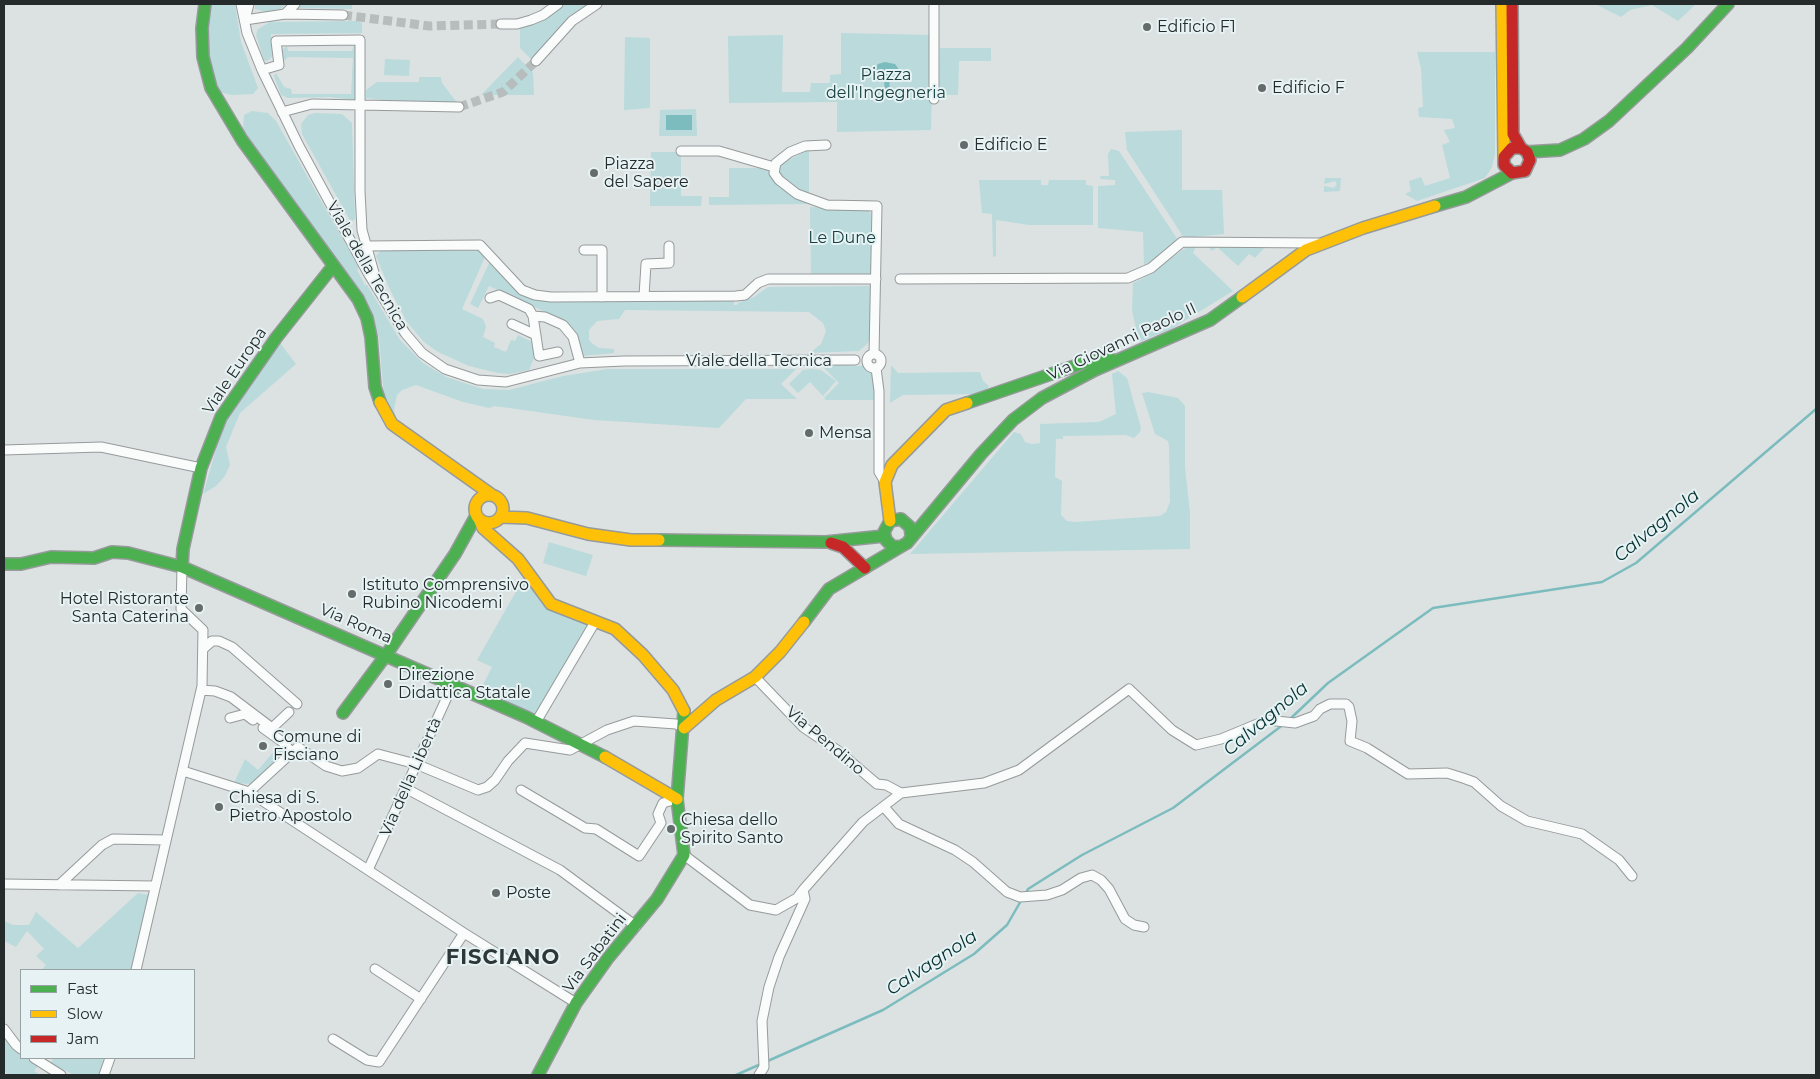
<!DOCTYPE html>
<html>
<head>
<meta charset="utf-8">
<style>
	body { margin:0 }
	#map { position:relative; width:1820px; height:1079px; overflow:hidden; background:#dce2e2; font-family:Montserrat,sans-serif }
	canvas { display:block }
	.frame { position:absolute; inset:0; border:5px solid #252a2a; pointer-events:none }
	.legend { position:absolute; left:20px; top:969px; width:175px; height:90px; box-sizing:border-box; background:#e6f2f3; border:1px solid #99a2a3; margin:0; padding:6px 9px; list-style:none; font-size:15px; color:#252a2a }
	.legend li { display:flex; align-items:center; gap:10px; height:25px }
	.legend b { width:25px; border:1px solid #99a2a3 }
</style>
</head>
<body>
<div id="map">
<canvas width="1820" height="1079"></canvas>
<div class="frame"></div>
<ul class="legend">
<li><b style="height:6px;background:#4caf50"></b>Fast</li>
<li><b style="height:6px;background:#ffc107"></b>Slow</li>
<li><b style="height:6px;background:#c62828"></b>Jam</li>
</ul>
</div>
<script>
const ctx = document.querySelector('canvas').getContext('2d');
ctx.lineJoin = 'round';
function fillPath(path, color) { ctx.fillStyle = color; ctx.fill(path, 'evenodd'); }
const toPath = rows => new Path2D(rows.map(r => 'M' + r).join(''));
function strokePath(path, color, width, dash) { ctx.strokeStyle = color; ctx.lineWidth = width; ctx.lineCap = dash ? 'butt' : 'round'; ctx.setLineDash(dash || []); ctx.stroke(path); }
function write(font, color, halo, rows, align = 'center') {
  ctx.font = font + ' Montserrat,sans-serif'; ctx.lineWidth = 4; ctx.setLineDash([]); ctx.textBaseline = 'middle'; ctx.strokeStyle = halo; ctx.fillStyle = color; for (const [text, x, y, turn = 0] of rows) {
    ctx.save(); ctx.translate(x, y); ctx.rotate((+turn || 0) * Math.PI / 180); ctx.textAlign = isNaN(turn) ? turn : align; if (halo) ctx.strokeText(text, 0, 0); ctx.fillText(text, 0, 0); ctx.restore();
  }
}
fillPath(toPath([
	[212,4,235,4,241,42,258,88,253,94,232,95,219,92,212,77,207,49,208,25],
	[255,4,286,4,279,10,267,12,255,9],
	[300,4,352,4,352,9,299,8],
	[565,4,591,4,531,59,520,48,520,28,541,22],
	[1595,4,1696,4,1678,21,1652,5,1630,10,1621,17],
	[357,21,362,23,362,33,271,34,272,57,267,61,264,60,256,35,258,29,270,22],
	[841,33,933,35,931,130,837,132,837,102,729,103,728,36,783,35,782,92,810,92,811,83,830,83,830,75,841,74],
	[625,37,650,38,650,108,624,110],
	[354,45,357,47,357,98,354,100,329,97,288,98,281,95,274,76,276,73,284,87,291,89,292,94,351,94,353,58,288,57,285,60,279,52,287,46,288,51,352,51],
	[940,48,991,48,991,61,959,61,958,95,939,95],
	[1417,52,1495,52,1495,154,1492,167,1485,178,1417,201,1405,194,1411,191,1409,181,1421,177,1425,186,1450,178,1442,145,1450,142,1444,130,1455,128,1452,119,1419,117,1418,108,1423,107,1421,68],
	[518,57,533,73,534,95,481,95],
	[385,59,410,60,409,76,384,75],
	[419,77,441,77,442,83,458,104,418,104,366,98,366,90,377,82,419,82],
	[696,109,697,136,659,136,660,110],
	[252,111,268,113,276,121,359,268,357,270,365,285,367,285,400,340,423,363,446,377,483,389,509,390,563,376,608,369,796,369,781,384,797,399,746,399,719,428,594,420,495,406,489,408,463,402,416,385,402,390,397,395,394,409,396,420,384,398,379,338,369,306,243,130,244,115],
	[315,113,342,114,352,123,355,219,351,222,302,134,301,124,308,115],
	[1182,130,1182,190,1222,190,1224,234,1184,238,1127,150,1125,132],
	[809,149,809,196,800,192,778,172,781,164],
	[1111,149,1119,151,1178,240,1156,259,1144,265,1143,232,1098,228,1098,186,1115,185,1115,180,1101,179,1100,176,1109,176,1108,154],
	[651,152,681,152,681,196,702,196,701,206,650,206],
	[729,168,766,168,786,189,808,204,709,205,709,197,729,197],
	[1325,178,1341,178,1340,191,1324,192,1324,186,1334,188,1337,184,1335,181,1324,184],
	[979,180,1041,180,1041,185,1048,185,1049,180,1086,180,1086,185,1093,186,1093,225,1029,225,996,220,996,256,993,257,992,214,982,213],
	[810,207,868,210,871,214,871,275,811,275],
	[1207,245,1267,245,1255,258,1249,254,1238,266,1217,247,1212,251],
	[1188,246,1196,246,1193,253,1233,291,1171,329,1139,342,1132,310,1133,283,1147,276],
	[381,250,479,251,484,253,485,257,462,309,483,319,486,327,483,337,495,343,494,347,506,352,511,340,515,341,518,335,532,342,535,356,529,370,510,374,498,373,469,366,438,352,424,342,407,322,390,290,376,256],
	[491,259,532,298,541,301,734,301,734,305,737,305,738,303,754,297,768,287,871,286,872,330,868,343,859,351,810,353,821,344,826,331,823,323,809,312,625,310,619,319,597,321,589,330,589,340,593,344,599,348,614,349,614,353,582,356,569,325,541,310,489,286,478,308,470,304],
	[280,343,296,364,240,413,226,447,230,465,225,476,216,486,203,494,222,429,232,410],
	[840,365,862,366,872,373,875,400,826,400,824,398,839,383,823,367],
	[891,365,898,373,980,372,983,381,989,386,983,394,903,395,890,403],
	[812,369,821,370,836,381,823,396,810,382,798,393,789,384,803,370],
	[1118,371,1127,378,1141,428,1140,432,1134,438,1126,435,1063,436,1063,439,1056,439,1055,473,1055,477,1062,481,1061,515,1067,521,1075,522,1160,516,1166,512,1170,502,1169,446,1168,441,1155,434,1142,393,1148,392,1178,398,1185,406,1185,468,1190,513,1190,549,910,554,1014,432,1021,434,1025,442,1032,444,1040,443,1040,424,1099,422,1116,414,1112,374],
	[549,542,593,555,586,576,543,563],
	[526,574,546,603,596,624,540,720,479,693,492,667,477,660],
	[281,743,288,751,253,784,234,783,245,759,258,770],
	[138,893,149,895,131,970,42,970,46,965,36,956,44,949,27,931,16,947,4,941,4,921,13,925,29,925,36,912,78,948],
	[4,1038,12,1048,21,1055,21,1058,26,1058,38,1066,34,1071,40,1075,9,1075,4,1071],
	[54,1058,104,1058,99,1075,74,1075,50,1063]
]), '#badadb');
fillPath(toPath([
	[885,62,895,64,900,71,889,75,890,95,885,96,884,76,874,78,873,73,878,64],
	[666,115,692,115,692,130,666,130]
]), '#7cbcbe');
strokePath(toPath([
	[1290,719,1328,683,1433,608,1602,582,1636,563,1816,409],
	[1025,895,1028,889,1082,855,1173,808,1284,724],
	[736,1075,883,1010,974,954,1007,925,1022,899]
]), '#7cbcbe', 2.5);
strokePath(toPath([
	[343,15,429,26,501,24],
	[459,107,503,92,536,61]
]), '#b7bdbd', 9, [9, 4.5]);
const street = toPath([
	[241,4,247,33,262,70,299,146,368,273,405,333,422,353,445,369,478,380,506,382,580,363,624,361,855,360],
	[934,4,934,99],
	[285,14,295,4],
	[245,19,249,4],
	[245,20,285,14,343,15],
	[501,24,517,24,531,20,543,15,558,4],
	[536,61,572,21,597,4],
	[262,70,279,65,276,41,360,40,360,191,362,230,376,280],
	[282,112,312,104,459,107],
	[826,145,805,146,790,152,776,163,774,173,779,180,797,194,827,205,877,206,874,354],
	[681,151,719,151,774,167],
	[366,246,480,245,522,290,535,295,551,297,736,296,745,295,758,283,768,279,876,279],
	[584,250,602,250,602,297],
	[900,279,1128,278,1151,268,1182,242,1318,243],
	[644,296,646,264,669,263,669,246],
	[490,298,499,295,529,309,533,316,539,356,558,352],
	[533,316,545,317,563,325,573,337,580,363],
	[512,324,536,335],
	'867 361a7 7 0 1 1 14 0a7 7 0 1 1-14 0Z',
	[876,368,879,391,879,472,885,482],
	[4,450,101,447,201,468],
	[204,648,212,641,219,641,232,647,297,704],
	[755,677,803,727,837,750,877,784,886,785,901,793],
	[201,690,215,691,231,697,272,728,289,712],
	[230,718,245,714,253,720],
	[536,722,595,622],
	[263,728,284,743,291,752],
	[183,771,249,792,464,933,576,1003],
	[405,788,560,870,636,926],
	[521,790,585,828,596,829,639,856,661,823,658,814,663,803,677,799],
	[249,792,298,747,326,766,342,771,358,768,378,754,416,764,478,790,487,787,495,780,508,761,525,743,570,750,607,730,634,721,676,724,684,728],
	[884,807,899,824,955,850,973,862,1007,892,1020,897,1047,895,1062,890,1081,878,1092,875,1101,880,1109,889,1125,919,1134,925,1144,927],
	[684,855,750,905,776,910,797,898,803,890,805,899,779,957,769,987,762,1021,764,1067,759,1075],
	[368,870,453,684],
	[4,884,155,886],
	[59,885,102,845,113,839,166,840],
	[803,890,863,822,901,793,984,783,1019,770,1129,689,1172,730,1196,745,1221,739,1267,720,1295,723,1314,716,1320,709,1330,704,1346,704,1349,707,1352,721,1350,741,1367,748,1408,774,1447,773,1463,778,1474,782,1501,806,1527,821,1582,834,1619,860,1632,876],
	[375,969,421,999],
	[136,970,202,686,203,630,181,609,182,567],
	[4,1029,16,1045,21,1049],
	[333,1039,367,1060,379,1062,464,933],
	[34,1058,61,1075],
	[104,1075,110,1058]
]);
const fast = toPath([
	[205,4,202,28,203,57,211,88,242,140,358,299,367,318,371,337,375,387,380,402],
	[1527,152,1560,150,1584,139,1609,121,1687,48,1728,4],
	[1435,206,1466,197,1512,173],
	[967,403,1089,361,1111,359],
	[911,535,910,527,901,519,890,521,884,532,886,540,892,546,900,547,907,543,981,454,1013,420,1042,398,1095,370,1210,320,1242,297],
	[659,540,826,542,884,536],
	[4,564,21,564,51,557,94,558,112,552,128,553,182,567,526,717,605,757],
	[182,567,183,549,201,468,221,417,276,338,333,266],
	[804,622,829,589,900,547],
	[343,713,386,655,455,554,476,516],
	[538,1075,576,1003,608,958,657,899,684,855,677,799,684,711]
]);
const slow = toPath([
	[1502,4,1504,157],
	[1242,297,1306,250,1363,228,1435,206],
	[380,402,392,424,492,495],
	'475 509a14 14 0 1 1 28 0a14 14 0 1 1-28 0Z',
	[501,517,527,518,588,534,631,540,659,540],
	[479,519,483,528,518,559,551,604,615,629,643,655,673,690,684,711],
	[890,521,885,482,892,465,946,410,967,403],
	[684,728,716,700,755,677,780,652,804,622],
	[605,757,677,799]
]);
const jam = toPath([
	[1512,4,1513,134,1521,148,1527,152,1530,160,1525,171,1512,173,1504,165,1504,157,1512,148,1521,148],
	[831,543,843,547,865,568]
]);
strokePath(street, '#969a9a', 11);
strokePath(fast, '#969a9a', 14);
strokePath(slow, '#969a9a', 14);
strokePath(jam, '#969a9a', 14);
strokePath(street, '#fafbfb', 9);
strokePath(fast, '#4caf50', 11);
strokePath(slow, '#ffc107', 11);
strokePath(jam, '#c62828', 11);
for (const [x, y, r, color] of [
	[1147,27,5,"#656a6a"],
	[1262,88,5,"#656a6a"],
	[964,145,5,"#656a6a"],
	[594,173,5,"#656a6a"],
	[809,433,5,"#656a6a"],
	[352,594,5,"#656a6a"],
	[199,608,5,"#656a6a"],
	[388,684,5,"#656a6a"],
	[263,746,5,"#656a6a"],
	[219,807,5,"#656a6a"],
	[671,829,5,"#656a6a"],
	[496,893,5,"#656a6a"]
]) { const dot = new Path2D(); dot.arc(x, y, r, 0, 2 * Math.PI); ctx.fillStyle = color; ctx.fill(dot); strokePath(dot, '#e6f2f3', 2); }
write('16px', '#252a2a', '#e6f2f3', [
	["Edificio F1",1157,27],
	["Edificio F",1272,88],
	["Edificio E",974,145],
	["Piazza",604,164],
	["del Sapere",604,182],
	["Mensa",819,433],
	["Istituto Comprensivo",362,585],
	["Rubino Nicodemi",362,603],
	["Hotel Ristorante",189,599,"right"],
	["Santa Caterina",189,617,"right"],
	["Direzione",398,675],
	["Didattica Statale",398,693],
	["Comune di",273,737],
	["Fisciano",273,755],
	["Chiesa di S.",229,798],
	["Pietro Apostolo",229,816],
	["Chiesa dello",681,820],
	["Spirito Santo",681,838],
	["Poste",506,893]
], 'left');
write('16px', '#184142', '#e6f2f3', [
	["Piazza",886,75],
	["dell'Ingegneria",886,93],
	["Le Dune",842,238]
]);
write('16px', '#252a2a', '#e6f2f3', [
	["Viale della Tecnica",367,266,60],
	["Via Giovanni Paolo II",1122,342,-25],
	["Viale della Tecnica",759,361],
	["Viale Europa",235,371,-56],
	["Via Roma",356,624,23],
	["Via Pendino",825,741,40],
	["Via della Libertà",411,777,-66],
	["Via Sabatini",595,953,-53]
]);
write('italic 18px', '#033031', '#e6f2f3', [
	["Calvagnola",1657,526,-39],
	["Calvagnola",1266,719,-40],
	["Calvagnola",932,963,-33]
]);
ctx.letterSpacing = '1px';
write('bold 21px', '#2d3737', '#e6f2f3', [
	["FISCIANO",503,958]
]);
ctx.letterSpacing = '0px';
</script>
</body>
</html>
